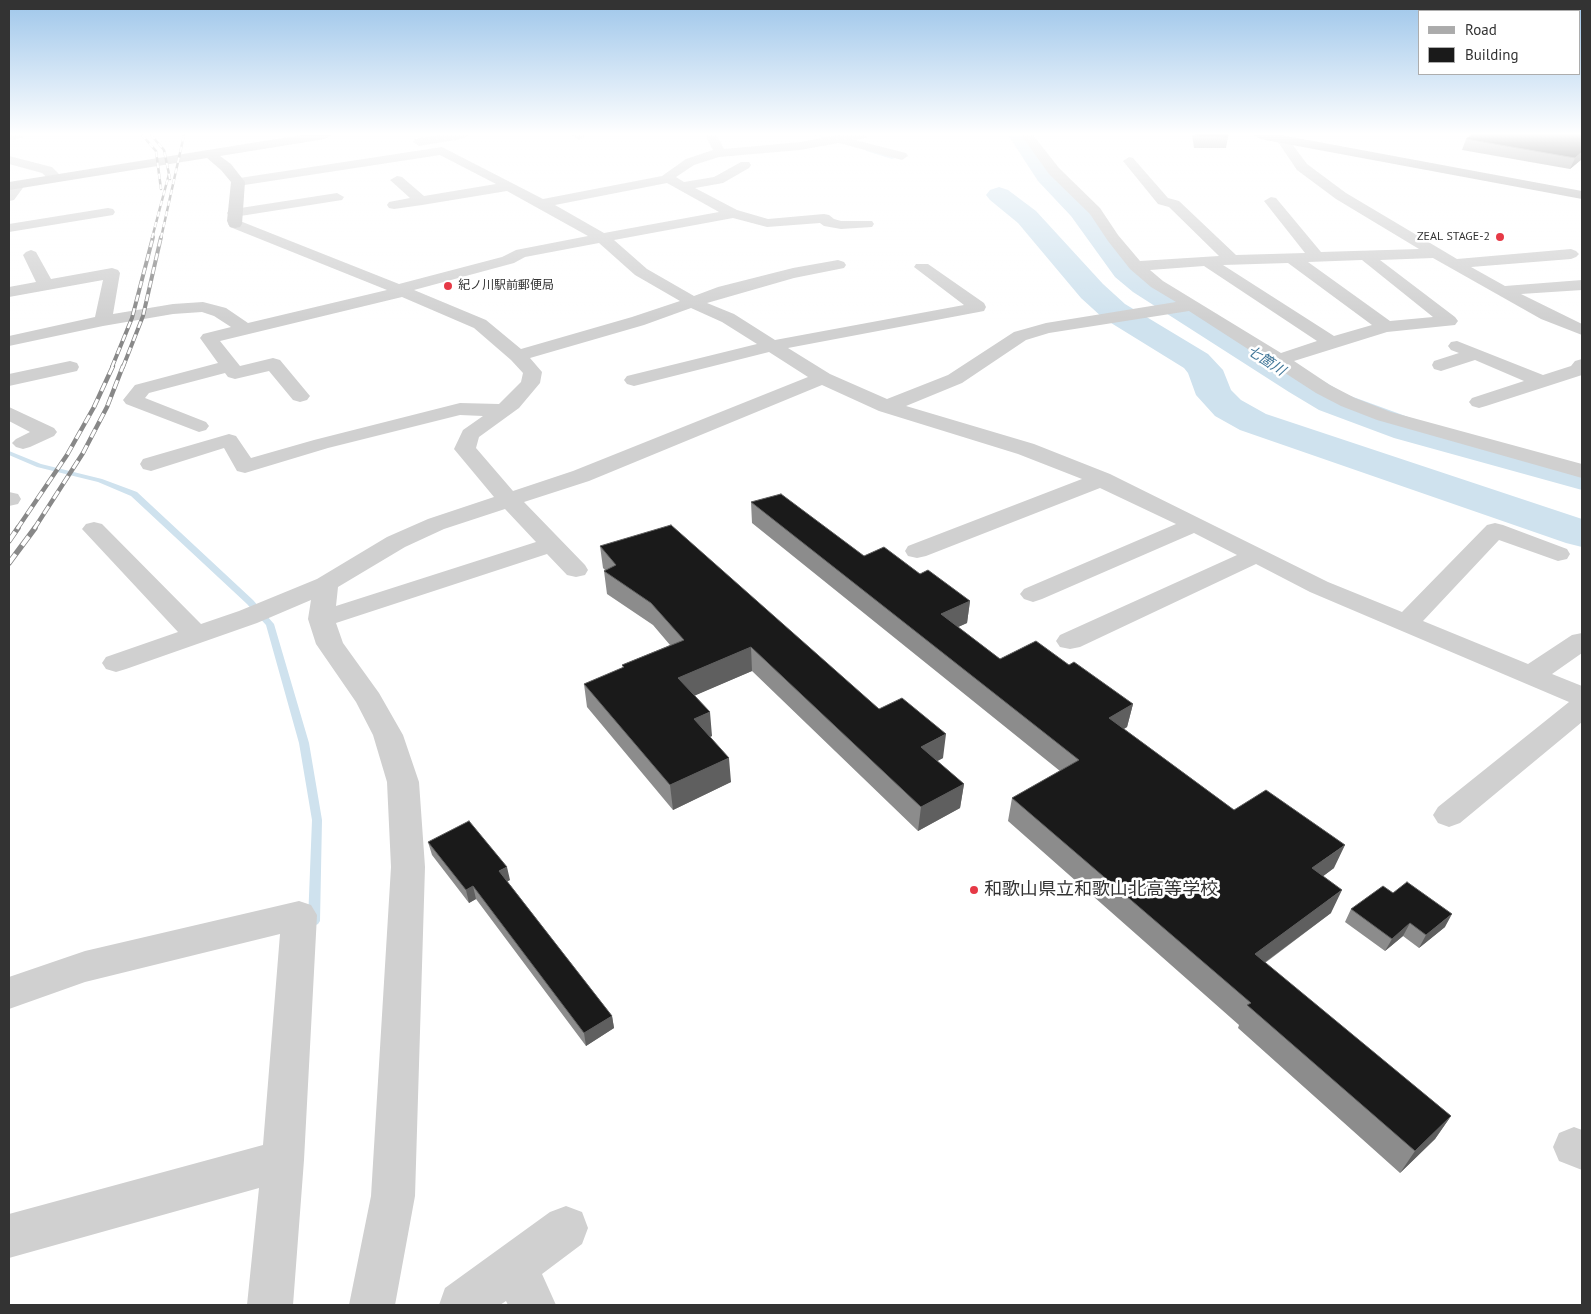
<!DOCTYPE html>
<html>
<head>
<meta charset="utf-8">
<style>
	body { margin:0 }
	#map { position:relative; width:1591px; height:1314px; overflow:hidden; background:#fff; font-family:"PT Sans",sans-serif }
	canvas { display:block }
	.frame { position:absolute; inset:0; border:10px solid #333; pointer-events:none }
	.legend { position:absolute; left:1418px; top:10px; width:162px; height:65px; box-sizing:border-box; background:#fff; border:1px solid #adadad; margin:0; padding:6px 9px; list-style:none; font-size:15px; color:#333 }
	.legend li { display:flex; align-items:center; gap:10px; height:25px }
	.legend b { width:25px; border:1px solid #adadad }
</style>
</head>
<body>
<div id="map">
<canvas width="1591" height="1314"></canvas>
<div class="frame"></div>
<ul class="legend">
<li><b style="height:6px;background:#ababab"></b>Road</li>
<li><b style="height:14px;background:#1a1a1a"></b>Building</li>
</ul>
</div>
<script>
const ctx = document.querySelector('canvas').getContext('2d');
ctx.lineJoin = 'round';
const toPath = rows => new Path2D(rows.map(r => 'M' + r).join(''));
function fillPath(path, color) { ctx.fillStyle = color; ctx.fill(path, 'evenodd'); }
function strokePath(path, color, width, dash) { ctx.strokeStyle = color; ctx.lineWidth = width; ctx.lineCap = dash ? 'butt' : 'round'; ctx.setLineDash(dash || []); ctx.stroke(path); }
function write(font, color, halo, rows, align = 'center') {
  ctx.font = font + ' "PT Sans","Noto Sans JP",sans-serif'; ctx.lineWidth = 5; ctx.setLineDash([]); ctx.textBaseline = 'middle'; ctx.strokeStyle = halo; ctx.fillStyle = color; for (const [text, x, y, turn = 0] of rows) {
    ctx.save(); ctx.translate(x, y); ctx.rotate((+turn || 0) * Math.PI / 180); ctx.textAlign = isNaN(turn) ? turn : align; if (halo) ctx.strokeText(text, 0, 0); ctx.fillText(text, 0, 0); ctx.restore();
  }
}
fillPath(toPath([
	[813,135,820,135,837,141,835,142,813,135],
	[866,149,868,149,895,158,892,159,866,151,866,149],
	[9,451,41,464,102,479,137,492,253,600,274,624,309,743,322,820,320,921,318,924,314,926,310,924,308,921,312,820,299,743,266,625,247,604,131,496,98,482,37,467,9,455,9,451]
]), '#cfe2ee');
fillPath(toPath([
	[1008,135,1030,135,1056,171,1089,204,1135,265,1155,280,1345,394,1422,422,1582,465,1582,490,1394,438,1319,410,1289,392,1133,292,1115,277,1071,216,1038,181,1008,135],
	[999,187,1008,190,1036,211,1103,284,1125,304,1208,354,1223,370,1231,390,1241,400,1266,414,1582,519,1582,547,1566,543,1240,430,1215,416,1196,395,1188,373,1184,368,1103,318,1081,298,1018,223,990,200,986,195,990,190,999,187]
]), '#cfe2ee');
fillPath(toPath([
	[9,135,24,135,22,138,9,140,9,135],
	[438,135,468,135,462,139,419,146,413,142,415,139,438,135],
	[572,135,584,135,585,136,579,140,572,135],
	[705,135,717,135,724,149,800,142,839,135,868,135,866,138,855,140,906,153,908,156,902,160,839,143,800,150,719,157,694,165,676,177,684,182,714,177,741,162,749,162,751,165,749,168,723,183,695,188,737,210,768,219,824,214,829,215,834,219,841,221,872,221,874,224,872,227,841,229,824,226,820,223,767,227,733,218,614,240,647,269,694,296,718,287,793,268,838,260,844,262,846,265,844,268,794,278,707,303,734,314,775,340,964,305,914,267,916,264,928,264,984,303,986,307,984,311,788,348,830,374,887,399,948,375,1014,332,1046,323,1176,302,1151,287,1130,269,1108,241,1090,214,1049,174,1021,135,1033,135,1059,168,1100,208,1118,235,1140,261,1219,256,1169,207,1158,204,1123,161,1129,157,1133,158,1168,198,1179,201,1236,255,1305,253,1264,201,1271,197,1276,198,1321,252,1419,249,1336,199,1297,170,1276,139,1282,135,1286,136,1307,164,1346,193,1457,259,1571,249,1576,251,1579,254,1576,257,1571,259,1471,267,1505,286,1582,280,1582,290,1521,294,1582,324,1582,335,1541,319,1433,258,1380,260,1455,317,1458,321,1455,325,1387,332,1294,361,1330,385,1355,398,1391,412,1582,464,1582,478,1377,420,1341,406,1316,393,1189,311,1049,333,1026,340,962,383,906,406,1034,444,1110,474,1328,582,1402,612,1487,525,1495,523,1503,525,1567,549,1570,554,1567,559,1558,561,1499,540,1423,621,1528,664,1572,635,1582,633,1582,653,1552,674,1582,686,1582,722,1460,823,1449,827,1438,823,1433,815,1438,807,1569,702,1310,592,1256,564,1080,647,1070,649,1060,647,1056,641,1060,635,1237,555,1194,533,1042,599,1033,602,1024,599,1020,594,1024,589,1176,524,1100,488,926,556,917,558,908,556,905,551,908,546,1082,479,1018,454,879,411,822,385,589,481,524,502,585,565,588,570,585,575,576,577,567,575,547,554,336,623,343,643,379,693,403,735,419,782,425,867,415,1196,395,1305,349,1305,371,1196,391,867,387,782,373,735,356,702,316,644,308,619,311,600,257,623,126,669,116,672,106,669,102,663,106,657,178,632,82,529,86,524,94,522,102,524,201,624,239,611,317,579,387,537,428,519,494,497,454,449,463,430,483,416,460,415,328,448,245,473,237,471,224,448,151,471,143,469,140,464,143,459,229,434,236,436,251,458,314,440,460,403,499,404,521,382,523,373,511,360,474,328,402,297,220,341,240,366,273,358,280,360,310,396,307,400,300,402,293,400,269,371,235,379,228,377,225,373,149,393,145,398,206,422,209,426,206,430,199,432,126,404,123,400,135,385,218,363,200,338,203,334,231,327,214,316,202,312,173,314,103,326,9,346,9,336,95,317,103,280,9,297,9,287,36,282,23,255,26,252,31,250,36,252,51,279,112,268,118,270,120,273,113,314,173,304,203,302,226,308,248,323,387,290,230,227,228,224,230,221,240,221,399,284,502,257,516,250,588,236,507,191,422,205,394,209,389,208,387,205,389,202,410,198,390,180,397,176,402,177,424,196,496,184,440,155,238,186,231,182,233,179,442,147,543,199,662,176,686,159,713,150,705,135],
	[667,183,719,212,604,233,555,205,667,183],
	[599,243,635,275,680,301,632,317,521,349,486,320,414,290,514,263,525,257,599,243],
	[1362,260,1433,317,1390,321,1308,262,1362,260],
	[1288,263,1372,325,1334,336,1223,265,1288,263],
	[1204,266,1317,341,1281,353,1163,281,1150,270,1204,266],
	[691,308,722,322,757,344,627,376,624,380,627,384,634,386,769,352,808,377,573,471,513,491,476,448,479,437,519,408,540,383,542,372,530,358,644,325,691,308],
	[505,509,536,542,336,606,338,587,405,547,444,529,505,509],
	[9,156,52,167,63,178,61,181,51,181,42,173,9,164,9,156],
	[18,181,25,185,14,200,9,201,9,188,13,182,18,181],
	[337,193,344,197,342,200,234,217,229,216,227,213,229,210,234,209,337,193],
	[108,208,113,209,115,212,113,215,9,232,9,224,108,208],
	[1457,341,1543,375,1571,366,1575,361,1582,359,1582,375,1486,406,1479,408,1472,406,1469,402,1472,398,1524,381,1475,360,1441,371,1434,369,1432,365,1434,361,1459,353,1451,350,1448,346,1451,342,1457,341],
	[70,361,77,363,79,367,77,371,9,386,9,374,70,361],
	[9,407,54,428,57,432,54,436,30,447,23,449,16,447,12,443,16,439,30,432,9,421,9,407],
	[9,492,18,494,21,499,18,504,9,506,9,492],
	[299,901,311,905,317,915,304,1160,293,1305,247,1305,259,1188,9,1258,9,1214,263,1145,280,934,85,982,9,1009,9,977,85,951,299,901],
	[1574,1127,1582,1130,1582,1170,1559,1161,1553,1147,1559,1133,1574,1127],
	[566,1206,582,1212,588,1228,582,1244,542,1274,556,1305,508,1305,506,1301,500,1305,439,1305,445,1288,550,1212,566,1206]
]), '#d0d0d0');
fillPath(toPath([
	[301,135,331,135,325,139,220,156,231,164,245,182,242,224,240,227,235,228,230,227,227,221,231,182,221,170,207,158,9,190,9,182,301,135]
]), '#bdbdbd');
fillPath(toPath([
	[1254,135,1281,135,1582,191,1582,199,1260,139,1254,135]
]), '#ababab');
const railFar3 = toPath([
	[142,135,156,151,161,189],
	[151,135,164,150,170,179],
	[152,238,169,174],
	[161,238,184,135]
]);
const railFar2 = toPath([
	[112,367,132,318,153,237],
	[123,367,143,316,161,237]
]);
const railFar1 = toPath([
	[17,529,67,455,94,407,113,366],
	[34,529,83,453,107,407,123,366]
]);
const rail = toPath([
	[9,541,18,528],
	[9,563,35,528]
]);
strokePath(railFar3, '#888', 2.5);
strokePath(railFar2, '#888', 4);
strokePath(railFar1, '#888', 4.5);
strokePath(rail, '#888', 5.5);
strokePath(railFar3, '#fff', 2, [5.5]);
strokePath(railFar2, '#fff', 2.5, [7]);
strokePath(railFar1, '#fff', 3, [9]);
strokePath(rail, '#fff', 4, [11]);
fillPath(toPath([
	[1192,135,1228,135,1228,137,1226,148,1194,148],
	[1582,135,1582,159,1570,169,1462,150,1466,139],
	[751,502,864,556,920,574,970,601,967,623,958,627,1000,659,1069,665,1133,704,1127,727,1124,729,1234,810,1334,868,1323,876,1331,913,1265,963,1451,1116,1435,1139,1400,1173,1238,1028,1239,1025,1008,821,1012,798,1060,771,752,523],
	[600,546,879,709,943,758,937,761,964,784,960,808,918,831,752,671,695,695,712,736,710,737,731,782,673,810,587,707,584,684,623,668,622,665,670,645,653,625,607,594,604,571,605,570,603,568],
	[428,842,510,880,507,881,612,1016,614,1028,586,1046,476,899,469,903,432,855],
	[1393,893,1445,927,1419,948,1403,936,1385,951,1345,922,1351,909]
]), '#8c8c8c');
fillPath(toPath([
	[1582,152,1582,159,1570,169,1575,158],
	[970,601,967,623,938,636,941,614],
	[751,647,752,671,680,702,678,678],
	[1133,704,1127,727,1103,741,1109,718],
	[710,712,712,736,695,743,694,719],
	[946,734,943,758,919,771,921,747],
	[729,758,731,782,673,810,670,785],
	[964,784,960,808,918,831,921,807],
	[1345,845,1334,868,1302,892,1312,868],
	[507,867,510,880,503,884,499,871],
	[473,886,476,899,469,903,466,890],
	[1342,890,1331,913,1245,977,1255,954],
	[1452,914,1445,927,1419,948,1426,935],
	[1410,923,1403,936,1385,951,1392,939],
	[612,1016,614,1028,586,1046,584,1033],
	[1451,1116,1435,1139,1400,1173,1415,1151]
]), '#5f5f5f');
const building = toPath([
	[1196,135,1228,135,1228,137,1196,136,1196,135],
	[1471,135,1582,135,1582,152,1575,158,1466,139,1471,135],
	[781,494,864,556,884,547,920,574,928,570,970,601,941,614,1000,659,1036,641,1069,665,1074,662,1133,704,1109,718,1234,810,1266,790,1345,845,1312,868,1342,890,1255,954,1451,1116,1415,1151,1247,1005,1251,1003,1012,798,1079,760,751,502,781,494],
	[671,525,879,709,902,698,946,734,921,747,964,784,921,807,751,647,678,678,710,712,694,719,729,758,670,785,584,684,624,667,622,665,684,640,651,603,604,571,616,565,600,546,671,525],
	[469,821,507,867,499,871,612,1016,584,1033,473,886,466,890,428,842,469,821],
	[1407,882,1452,914,1426,935,1410,923,1392,939,1351,909,1383,886,1393,893,1407,882]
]);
fillPath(building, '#1a1a1a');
strokePath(building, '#5f5f5f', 1);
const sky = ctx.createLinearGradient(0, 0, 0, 319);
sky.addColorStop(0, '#9ec6ea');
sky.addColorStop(0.42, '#fff');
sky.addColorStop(1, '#ffffff00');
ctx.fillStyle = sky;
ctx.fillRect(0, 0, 1591, 319);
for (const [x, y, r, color] of [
	[1500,237,5,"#e63946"],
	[448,286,5,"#e63946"],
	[974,890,5,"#e63946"]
]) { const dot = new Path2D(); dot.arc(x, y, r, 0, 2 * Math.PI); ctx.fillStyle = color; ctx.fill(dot); strokePath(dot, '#fff', 2); }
write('12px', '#333', '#fff', [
	["ZEAL STAGE-2",1490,237],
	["紀ノ川駅前郵便局",458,286,"left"]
], 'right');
write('italic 14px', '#3f7597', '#fff', [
	["七箇川",1266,361,33]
]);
write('18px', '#333', '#fff', [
	["和歌山県立和歌山北高等学校",984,890]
], 'left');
</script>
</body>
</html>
